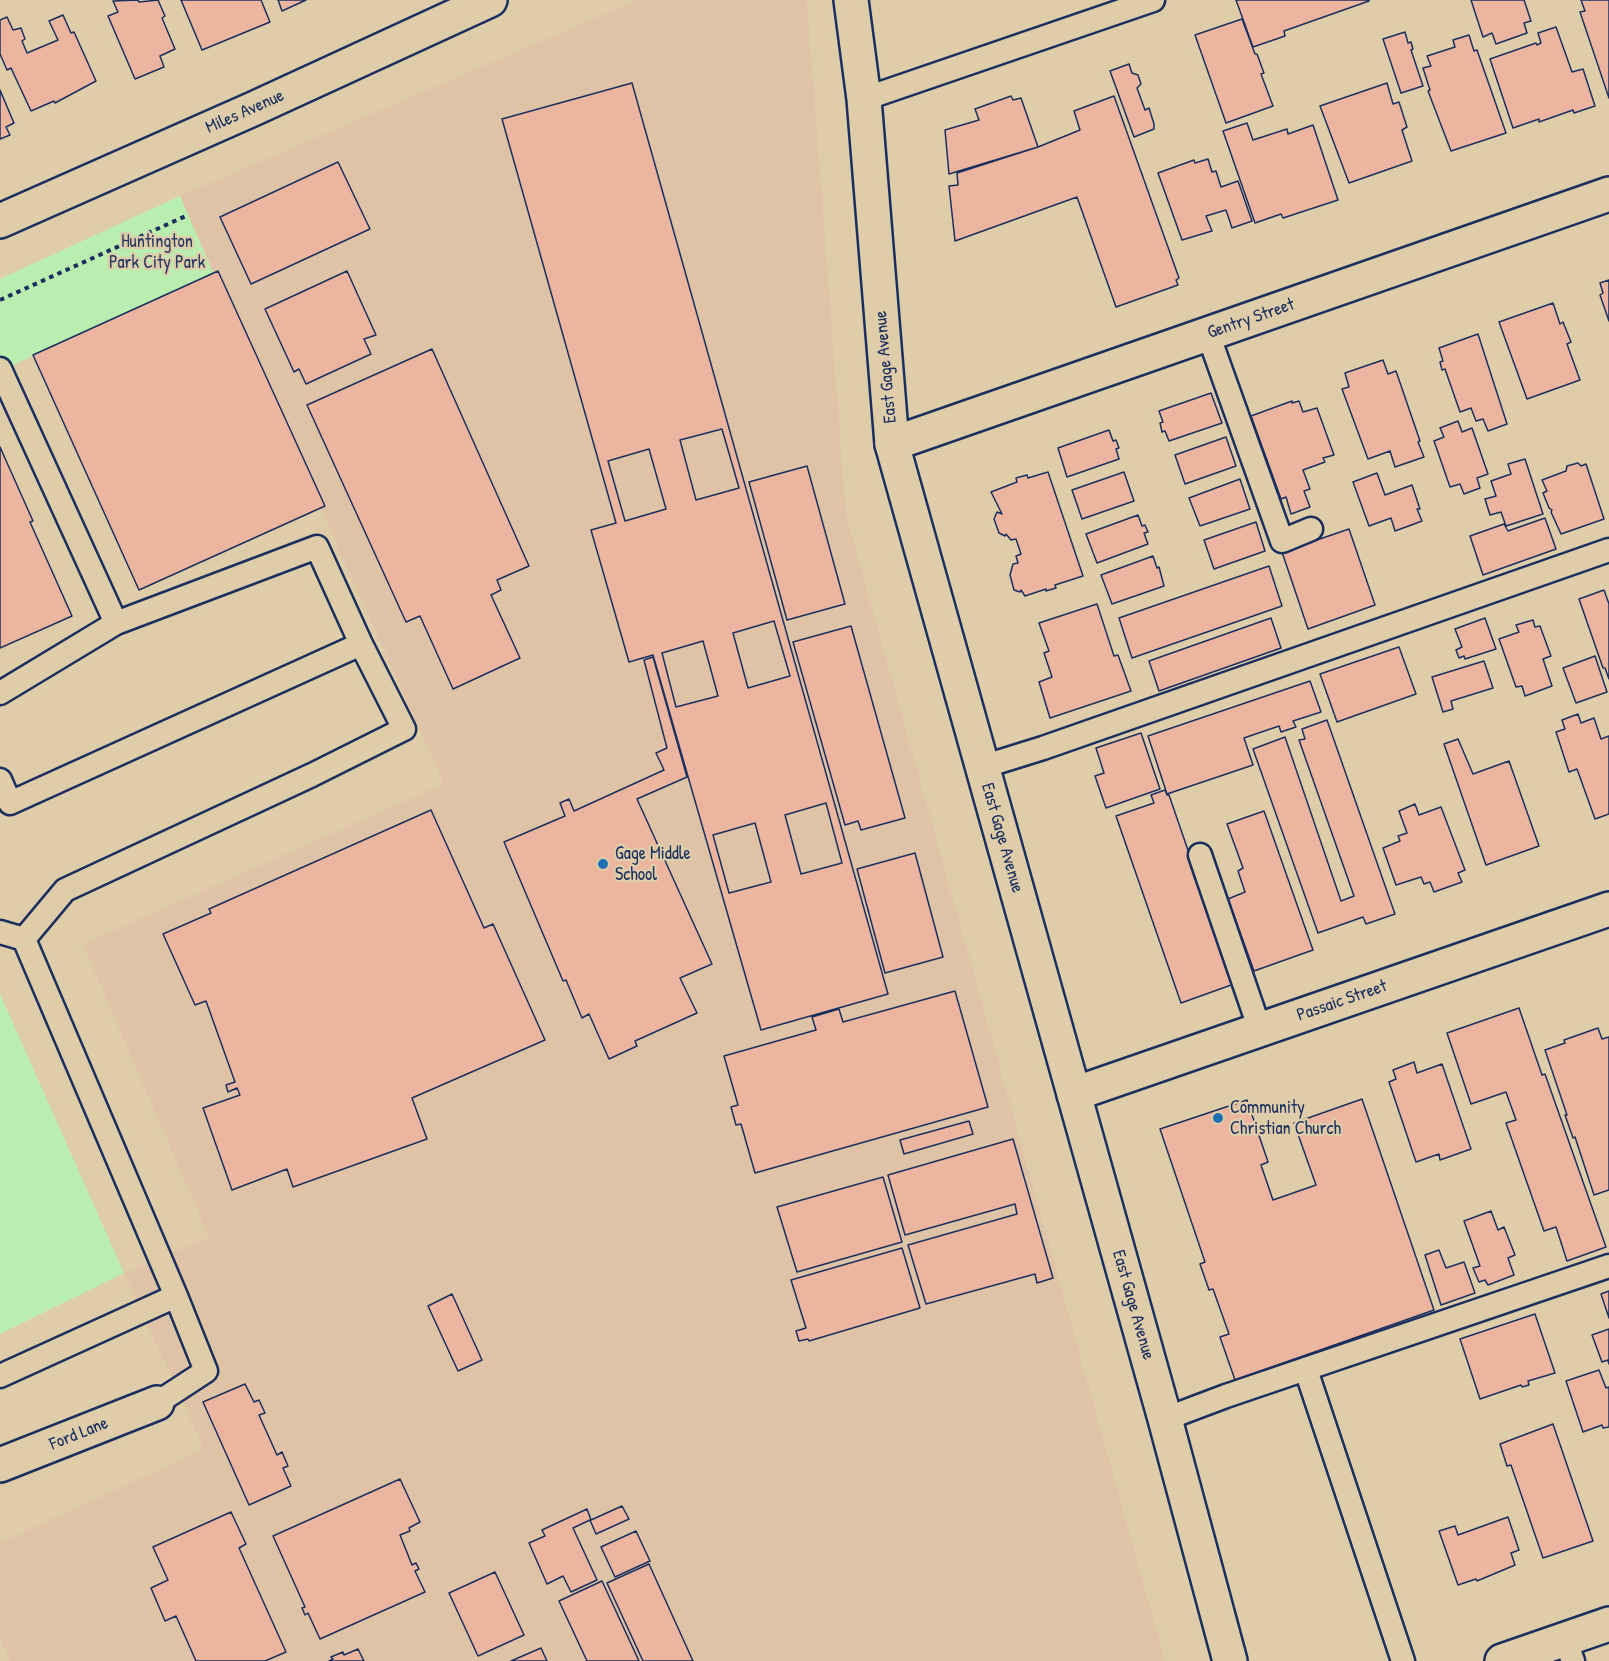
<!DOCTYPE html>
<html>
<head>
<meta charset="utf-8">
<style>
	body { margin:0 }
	canvas { display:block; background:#dfcdaa }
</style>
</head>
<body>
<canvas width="1609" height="1661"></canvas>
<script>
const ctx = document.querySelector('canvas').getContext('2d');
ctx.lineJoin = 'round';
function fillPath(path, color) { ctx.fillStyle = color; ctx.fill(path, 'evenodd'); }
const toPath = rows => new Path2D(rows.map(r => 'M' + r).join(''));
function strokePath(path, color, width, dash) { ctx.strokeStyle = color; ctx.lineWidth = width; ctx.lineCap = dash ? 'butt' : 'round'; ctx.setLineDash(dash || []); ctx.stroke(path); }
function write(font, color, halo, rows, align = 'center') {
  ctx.font = font + ' "Patrick Hand",sans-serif'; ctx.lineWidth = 4.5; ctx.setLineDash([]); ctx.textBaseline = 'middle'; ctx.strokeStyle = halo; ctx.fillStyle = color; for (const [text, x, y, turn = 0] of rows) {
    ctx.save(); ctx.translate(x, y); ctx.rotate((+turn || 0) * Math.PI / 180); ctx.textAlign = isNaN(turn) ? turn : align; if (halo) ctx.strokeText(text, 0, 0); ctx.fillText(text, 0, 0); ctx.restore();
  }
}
fillPath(toPath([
	[637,0,806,0,807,2,846,514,1165,1661,10,1661,0,1638,0,1543,204,1449,124,1273,209,1237,83,944,444,784,180,196]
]), '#dfc3a6');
fillPath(toPath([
	[180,196,213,273,0,371,0,279],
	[0,994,124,1273,0,1334]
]), '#b9eeb0');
const building = toPath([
	[138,0,139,2,158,0,165,16,162,18,175,49,160,56,164,67,135,79,108,16,118,12,113,1,138,0],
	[181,0,261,0,270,22,202,50,181,0],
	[278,0,306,0,282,11,278,0],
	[1236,0,1369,0,1369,1,1284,31,1285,36,1253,47,1236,0],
	[1471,0,1524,0,1531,21,1524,23,1527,33,1496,44,1492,33,1483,37,1471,0],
	[1581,0,1609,0,1609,98,1580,12,1585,11,1581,0],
	[63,15,71,33,74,32,96,81,55,103,54,101,31,111,11,68,7,70,0,54,0,20,7,17,13,30,21,28,25,39,22,41,27,53,58,40,49,21,63,15],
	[1242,19,1255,54,1257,54,1264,73,1261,74,1273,106,1226,123,1195,35,1242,19],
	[1556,27,1572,72,1583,69,1595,106,1574,113,1573,110,1539,122,1539,119,1513,128,1490,59,1536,43,1537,45,1541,43,1538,33,1556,27],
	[1405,32,1408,43,1411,42,1413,49,1411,50,1423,86,1401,93,1383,39,1405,32],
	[1469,35,1474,51,1477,50,1506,133,1451,151,1428,91,1430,90,1423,68,1431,66,1427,56,1455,47,1453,40,1469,35],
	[1129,64,1132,73,1138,75,1141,84,1137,88,1145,110,1149,108,1154,124,1154,129,1134,137,1110,71,1129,64],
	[632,83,888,994,761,1030,653,655,629,662,591,530,616,523,502,119,632,83],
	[722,429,739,488,696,500,680,440,722,429],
	[649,449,666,509,625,521,608,461,649,449],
	[774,621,790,676,748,688,733,633,774,621],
	[703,641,718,696,676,707,662,653,703,641],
	[826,803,842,863,801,874,785,815,826,803],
	[755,823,771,882,729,893,713,835,755,823],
	[1387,83,1393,104,1399,102,1407,127,1402,130,1412,161,1349,183,1320,106,1387,83],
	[0,90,14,123,6,127,10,135,0,139,0,90],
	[1011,96,1013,100,1021,98,1038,147,949,174,945,130,979,120,975,109,1011,96],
	[1114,96,1179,278,1176,280,1178,285,1116,307,1077,197,955,241,949,186,958,185,957,173,1038,147,1080,130,1074,111,1114,96],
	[1247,123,1253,140,1287,129,1288,134,1313,125,1338,200,1283,218,1281,214,1255,223,1223,131,1247,123],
	[1208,159,1212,172,1216,171,1221,187,1238,181,1252,221,1232,228,1226,210,1206,216,1212,231,1182,240,1158,173,1194,160,1195,163,1208,159],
	[338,162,370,229,251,284,220,217,338,162],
	[218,271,325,506,139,590,33,355,218,271],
	[347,271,376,335,364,339,371,354,306,384,299,369,294,372,265,309,347,271],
	[1609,280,1609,321,1600,295,1603,293,1600,283,1609,280],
	[1553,303,1560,324,1563,322,1571,342,1567,344,1580,380,1527,399,1499,322,1553,303],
	[1478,334,1507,424,1488,431,1483,419,1476,421,1471,408,1460,412,1445,369,1442,370,1440,362,1443,361,1439,348,1478,334],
	[432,349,529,566,497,580,501,590,491,595,520,658,453,689,420,616,406,622,307,405,432,349],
	[1383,360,1388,374,1396,371,1420,441,1418,442,1424,457,1395,467,1390,451,1368,459,1342,389,1349,387,1345,373,1383,360],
	[1211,393,1222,423,1169,441,1165,431,1162,432,1160,423,1163,422,1159,411,1211,393],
	[1292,401,1292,403,1299,401,1303,412,1317,408,1334,455,1323,458,1325,462,1303,470,1310,489,1304,491,1310,507,1291,514,1286,497,1281,499,1251,416,1292,401],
	[1458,421,1462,432,1472,428,1488,474,1477,478,1480,488,1464,494,1460,484,1450,487,1434,441,1444,437,1440,428,1458,421],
	[1109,430,1113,441,1116,440,1119,448,1116,449,1119,459,1067,477,1058,448,1109,430],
	[1226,437,1236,466,1185,484,1175,455,1226,437],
	[0,447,33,521,30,522,72,616,0,648,0,447],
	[1525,459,1543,514,1506,526,1501,512,1490,515,1485,499,1496,496,1491,481,1511,474,1508,464,1525,459],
	[1578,463,1581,466,1586,464,1604,519,1561,534,1551,512,1552,510,1549,508,1543,493,1547,491,1542,480,1566,471,1567,466,1578,463],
	[807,466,845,604,787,620,749,482,807,466],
	[1048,472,1083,576,1055,585,1056,588,1046,591,1046,589,1025,596,1021,590,1020,592,1014,590,1010,575,1013,564,1018,563,1016,556,1021,554,1016,539,1011,540,1006,534,1005,536,999,533,994,519,997,512,1002,514,991,492,1017,482,1016,478,1027,475,1028,478,1048,472],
	[1124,472,1134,501,1082,519,1072,490,1124,472],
	[1377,473,1385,495,1412,485,1420,509,1417,509,1422,521,1395,531,1391,518,1369,526,1353,482,1377,473],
	[1240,479,1250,509,1200,526,1189,498,1240,479],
	[1138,515,1142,526,1145,525,1148,532,1144,533,1148,544,1097,563,1086,534,1138,515],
	[1545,518,1556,549,1483,575,1470,536,1504,524,1508,531,1545,518],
	[1256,522,1265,551,1214,569,1204,540,1256,522],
	[1349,529,1375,605,1308,629,1282,552,1349,529],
	[1153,556,1157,568,1159,567,1164,586,1112,604,1101,575,1153,556],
	[1269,566,1282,606,1132,658,1119,618,1269,566],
	[1604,590,1609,604,1609,679,1605,668,1603,668,1579,599,1604,590],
	[1097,604,1114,656,1118,655,1131,691,1050,718,1039,682,1052,677,1044,653,1049,651,1039,623,1097,604],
	[1271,618,1281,648,1159,691,1149,661,1271,618],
	[1485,618,1496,649,1465,659,1464,656,1459,658,1456,650,1462,647,1455,629,1485,618],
	[1533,620,1535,627,1540,626,1551,656,1543,659,1552,686,1525,696,1522,686,1516,687,1499,639,1519,632,1516,625,1533,620],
	[851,626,905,818,861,830,858,821,845,825,793,642,851,626],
	[1399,647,1416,694,1337,722,1320,674,1399,647],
	[1595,656,1607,692,1576,703,1563,668,1595,656],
	[653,657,687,777,637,799,712,964,680,978,697,1013,635,1041,637,1046,609,1059,589,1014,582,1018,566,980,563,981,504,842,565,816,560,803,569,799,574,811,664,770,656,753,667,748,644,660,653,657],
	[1484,661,1493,688,1451,701,1453,709,1443,712,1432,677,1484,661],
	[1310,681,1321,712,1293,721,1296,727,1281,732,1279,726,1244,738,1253,765,1167,794,1148,736,1310,681],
	[1578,714,1581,723,1594,718,1601,739,1609,736,1609,814,1595,819,1577,769,1569,772,1556,732,1565,729,1562,720,1578,714],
	[1327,720,1395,914,1366,924,1363,917,1318,933,1253,749,1285,737,1341,901,1354,896,1299,740,1305,739,1302,729,1327,720],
	[1141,733,1160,789,1106,808,1095,776,1104,773,1096,748,1141,733],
	[1458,739,1473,774,1509,761,1539,846,1486,865,1444,744,1458,739],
	[1165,790,1167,795,1169,795,1234,984,1181,1003,1116,816,1154,803,1151,795,1165,790],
	[1415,804,1419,815,1441,807,1465,870,1458,873,1462,882,1434,892,1430,882,1424,884,1421,877,1396,885,1383,848,1400,841,1398,836,1407,833,1399,811,1415,804],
	[431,810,484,928,493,924,545,1040,412,1098,427,1139,293,1187,287,1169,232,1190,203,1108,240,1095,237,1088,228,1092,226,1085,235,1082,206,1001,195,1005,163,934,211,913,209,909,431,810],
	[1264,811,1313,950,1254,971,1228,899,1245,892,1238,871,1243,868,1227,824,1264,811],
	[915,853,943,957,885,973,857,869,915,853],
	[955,991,988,1107,755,1173,741,1124,736,1125,731,1107,738,1105,724,1056,816,1030,812,1017,839,1009,843,1022,955,991],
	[1519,1008,1542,1075,1545,1074,1606,1247,1567,1261,1556,1227,1544,1231,1506,1123,1516,1120,1506,1092,1471,1104,1447,1033,1519,1008],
	[1598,1028,1602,1039,1609,1037,1609,1190,1594,1195,1575,1137,1573,1138,1565,1115,1567,1115,1545,1050,1565,1043,1564,1040,1598,1028],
	[1414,1062,1417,1073,1442,1064,1471,1149,1440,1160,1439,1154,1416,1162,1389,1082,1396,1079,1393,1070,1414,1062],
	[1362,1099,1434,1310,1235,1380,1220,1337,1229,1334,1213,1289,1209,1290,1200,1264,1205,1262,1160,1129,1247,1100,1268,1162,1261,1165,1273,1200,1316,1185,1294,1123,1362,1099],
	[969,1121,973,1134,904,1154,900,1140,969,1121],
	[1013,1139,1053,1278,1037,1283,1035,1274,926,1304,908,1245,1017,1214,1015,1204,905,1235,888,1175,1013,1139],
	[883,1177,902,1242,797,1272,777,1207,883,1177],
	[1491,1211,1498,1230,1504,1227,1515,1255,1508,1258,1514,1275,1488,1285,1485,1280,1479,1282,1473,1268,1480,1266,1464,1221,1491,1211],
	[902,1248,920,1308,809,1341,808,1339,799,1341,796,1331,806,1328,791,1280,902,1248],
	[1439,1250,1446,1268,1464,1262,1475,1293,1441,1305,1425,1255,1439,1250],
	[1609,1291,1609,1318,1601,1294,1609,1291],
	[452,1294,482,1360,458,1371,428,1306,452,1294],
	[1535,1314,1555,1373,1528,1381,1529,1385,1522,1387,1521,1385,1480,1399,1460,1339,1535,1314],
	[1609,1329,1609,1364,1608,1360,1602,1362,1592,1335,1609,1329],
	[1599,1370,1606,1388,1609,1387,1609,1427,1603,1428,1602,1425,1583,1432,1566,1381,1599,1370],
	[245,1384,254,1402,259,1400,265,1413,259,1415,277,1455,282,1452,288,1466,283,1468,291,1486,249,1505,203,1402,245,1384],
	[1553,1424,1593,1541,1543,1558,1511,1465,1507,1466,1500,1444,1553,1424],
	[400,1479,420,1522,409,1528,410,1531,400,1535,412,1565,416,1563,419,1569,415,1571,425,1592,320,1639,308,1613,305,1615,302,1608,305,1607,273,1536,400,1479],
	[622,1506,629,1519,596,1534,590,1520,573,1528,597,1580,571,1592,563,1576,547,1584,529,1543,545,1536,542,1530,587,1509,591,1520,622,1506],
	[231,1512,246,1544,239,1548,286,1652,265,1661,196,1661,176,1616,165,1621,151,1588,168,1580,153,1547,231,1512],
	[1508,1517,1519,1550,1511,1553,1515,1565,1477,1581,1476,1579,1458,1585,1439,1531,1455,1526,1458,1535,1508,1517],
	[636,1531,650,1561,615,1577,601,1547,636,1531],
	[649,1564,693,1661,643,1661,607,1583,649,1564],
	[495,1572,524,1635,478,1656,449,1593,495,1572],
	[602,1581,639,1661,587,1661,559,1601,602,1581],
	[541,1648,547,1661,511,1661,541,1648],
	[358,1649,364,1661,329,1661,333,1659,331,1657,343,1652,344,1655,358,1649]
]);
fillPath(building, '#ecb5a0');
strokePath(building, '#1b2f5e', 1.5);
const lane = toPath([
	[864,99,1153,0],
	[1208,334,1282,541,1311,529],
	[0,369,116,623],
	[0,693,116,623,317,547,361,644,10,803,0,780],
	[982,767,1043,748,1609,550],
	[1200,855,1260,1030],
	[0,932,24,939,176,1296,206,1371,157,1403],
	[24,939,65,890,312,775,404,729,361,644],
	[1306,1370,1403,1661],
	[0,1376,176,1296],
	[1165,1419,1226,1396,1609,1266],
	[1565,1639,1573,1661]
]);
const street = toPath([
	[892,444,1609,194],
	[1074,1094,1609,909],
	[0,1465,157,1403],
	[1502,1661,1609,1624]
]);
const secondary = toPath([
	[851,0,864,99,892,444,1165,1419,1230,1661],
	[0,221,253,109,490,0]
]);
strokePath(lane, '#1b2f5e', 27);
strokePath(street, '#1b2f5e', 38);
strokePath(secondary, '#1b2f5e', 38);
strokePath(toPath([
	[0,300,188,215]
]), '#1b2f5e', 4, [4.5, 4.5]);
strokePath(lane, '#dfcdaa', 22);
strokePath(street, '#dfcdaa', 33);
strokePath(secondary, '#dfcdaa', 33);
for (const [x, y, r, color] of [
	[603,864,6,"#1f6fb2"],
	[1218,1118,6,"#1f6fb2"]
]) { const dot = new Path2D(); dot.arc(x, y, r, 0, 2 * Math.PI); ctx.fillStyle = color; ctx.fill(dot); strokePath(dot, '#dfcdaa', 2); }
write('18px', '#1b2f5e', '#dfcdaa', [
	["Miles Avenue",245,112,-24],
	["Gentry Street",1251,319,-19],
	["East Gage Avenue",886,367,-95],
	["East Gage Avenue",1002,838,74],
	["Passaic Street",1342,1001,-19],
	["East Gage Avenue",1133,1305,74],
	["Ford Lane",79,1434,-22]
]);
write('18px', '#233962', '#dfcdaa', [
	["Huntington",157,242],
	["Park City Park",157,263]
]);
write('18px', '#1b2f5e', '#dfcdaa', [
	["Gage Middle",615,854],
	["School",615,875],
	["Community",1230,1108],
	["Christian Church",1230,1129]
], 'left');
</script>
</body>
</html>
